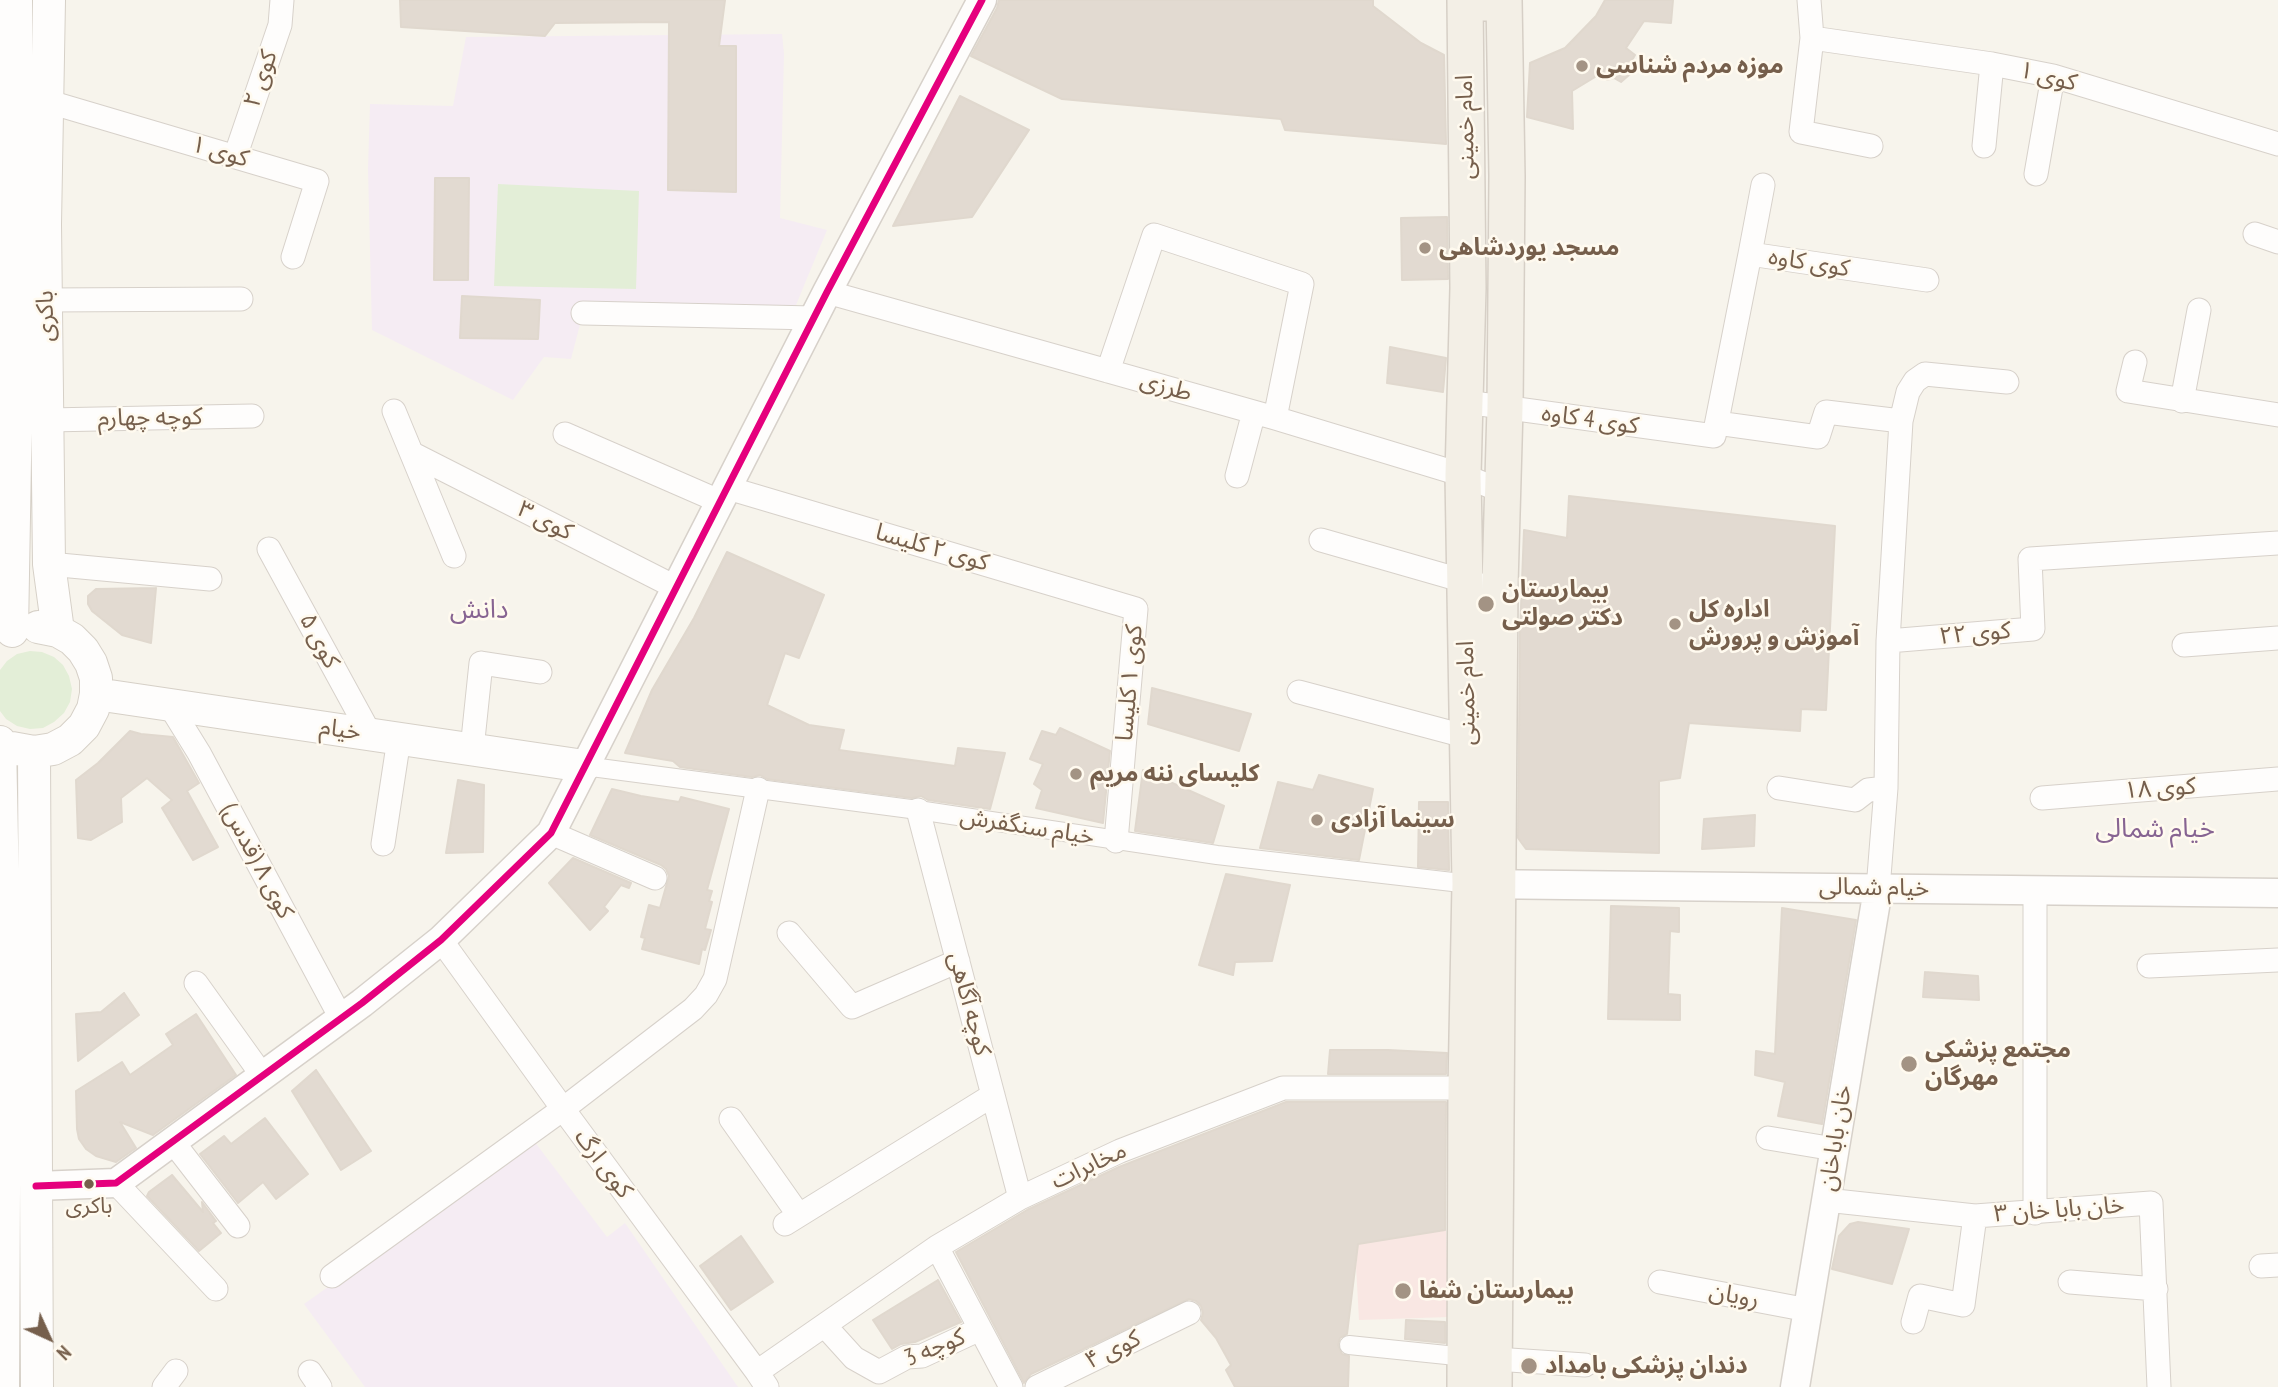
<!DOCTYPE html>
<html>
<head>
<meta charset="utf-8">
<style>
	body { margin:0 }
	#map { position:relative; width:2278px; height:1387px; overflow:hidden; background:#f7f4ec; font-family:"PT Sans Narrow",sans-serif }
	canvas { display:block }
	.north { position:absolute; left:14px; top:1303px; width:70px; height:70px; -webkit-text-stroke:5px #fffaef; paint-order:stroke; rotate:135deg; font-size:19px; font-weight:700; line-height:28px; text-align:center; color:#765f4c }
	.north::after { content:''; display:block; margin:auto; width:24px; height:32px; background:#765f4c; clip-path:polygon(50% 0,100% 100%,50% 72%,0 100%) }
</style>
</head>
<body>
<div id="map">
<canvas width="2278" height="1387"></canvas>
<div class="north">N</div>
</div>
<script>
const ctx = document.querySelector('canvas').getContext('2d');
ctx.lineJoin = 'round';
function fillPath(path, color) { ctx.fillStyle = color; ctx.fill(path, 'evenodd'); }
const toPath = rows => new Path2D(rows.map(r => 'M' + r).join(''));
function strokePath(path, color, width, dash) { ctx.strokeStyle = color; ctx.lineWidth = width; ctx.lineCap = dash ? 'butt' : 'round'; ctx.setLineDash(dash || []); ctx.stroke(path); }
function write(font, color, halo, rows, align = 'center') {
  ctx.font = font + ' "PT Sans Narrow","Noto Sans Arabic",sans-serif'; ctx.lineWidth = 5; ctx.setLineDash([]); ctx.textBaseline = 'middle'; ctx.strokeStyle = halo; ctx.fillStyle = color; for (const [text, x, y, turn = 0] of rows) {
    ctx.save(); ctx.translate(x, y); ctx.rotate((+turn || 0) * Math.PI / 180); ctx.textAlign = isNaN(turn) ? turn : align; if (halo) ctx.strokeText(text, 0, 0); ctx.fillText(text, 0, 0); ctx.restore();
  }
}
fillPath(toPath([
	[782,34,784,54,780,218,827,230,791,317,583,313,571,359,544,357,513,400,372,330,368,169,370,104,453,106,466,37],
	[534,1141,607,1237,625,1223,738,1387,365,1387,304,1304]
]), '#f5ecf3');
fillPath(toPath([
	[1446,1230,1449,1317,1359,1320,1356,1266,1358,1244]
]), '#f9e7e3');
fillPath(toPath([
	[498,184,639,191,636,289,494,286],
	[30,651,42,652,54,657,63,665,69,676,72,689,70,702,64,713,54,722,43,728,30,729,17,726,6,719,0,711,0,670,7,661,17,654]
]), '#e3eed7');
const building = toPath([
	[400,0,725,0,719,46,736,46,736,192,668,190,669,22,555,23,545,36,401,27,400,0],
	[999,0,1373,0,1373,6,1421,43,1444,55,1446,144,1285,130,1281,119,1062,99,971,56,997,8,999,0],
	[1605,0,1673,0,1671,23,1644,21,1626,48,1635,55,1631,62,1636,69,1621,82,1614,78,1607,80,1600,74,1572,91,1573,129,1527,117,1530,63,1565,48,1596,16,1605,0],
	[960,96,1029,130,972,217,893,226,960,96],
	[435,178,469,178,468,280,434,280,435,178],
	[1447,217,1448,279,1402,280,1401,218,1447,217],
	[462,296,540,300,538,339,460,338,462,296],
	[1390,347,1446,358,1443,392,1387,383,1390,347],
	[1569,496,1835,526,1826,710,1801,709,1800,731,1689,723,1680,778,1659,781,1659,853,1526,849,1518,838,1520,633,1524,530,1567,538,1569,496],
	[727,552,824,595,799,658,785,653,767,705,809,725,844,730,839,750,955,766,958,748,1005,753,990,809,928,800,921,796,912,798,767,779,760,775,752,777,680,767,673,761,625,753,652,690,694,618,727,552],
	[156,588,151,643,122,635,92,611,88,604,88,596,96,589,156,588],
	[1152,688,1251,714,1239,751,1148,724,1152,688],
	[1060,728,1110,751,1103,823,1036,808,1042,790,1034,784,1043,764,1030,759,1042,731,1056,735,1060,728],
	[130,731,141,734,173,737,199,783,187,791,218,847,193,860,162,808,172,800,147,778,121,798,122,822,91,840,78,838,76,780,98,763,130,731],
	[1143,770,1224,806,1213,843,1135,831,1143,770],
	[1319,775,1373,789,1359,860,1260,848,1278,782,1313,790,1319,775],
	[458,780,484,785,483,852,446,853,458,780],
	[612,789,641,796,679,802,681,797,729,809,707,890,712,891,709,901,712,902,705,929,711,930,705,950,702,949,699,964,642,949,645,938,641,937,649,905,660,908,669,876,666,869,661,865,590,835,612,789],
	[1419,802,1448,802,1449,870,1418,867,1419,802],
	[1755,815,1754,846,1702,849,1704,819,1755,815],
	[573,858,631,883,629,888,621,885,604,907,608,911,590,930,549,883,573,858],
	[1226,874,1290,885,1272,961,1235,962,1233,975,1199,965,1226,874],
	[1611,906,1679,908,1679,932,1670,931,1668,994,1680,995,1680,1020,1608,1019,1611,906],
	[1782,908,1856,920,1822,1124,1778,1116,1785,1082,1755,1075,1756,1051,1775,1054,1782,908],
	[1925,972,1978,976,1979,1000,1923,997,1925,972],
	[124,993,139,1015,78,1061,76,1014,101,1012,124,993],
	[196,1014,236,1075,153,1135,120,1122,136,1148,116,1162,96,1156,86,1149,79,1139,77,1129,76,1091,122,1062,130,1075,173,1045,166,1034,196,1014],
	[1330,1050,1388,1050,1447,1053,1446,1074,1328,1074,1330,1050],
	[316,1070,371,1151,341,1170,292,1091,316,1070],
	[1286,1102,1446,1102,1445,1230,1358,1244,1347,1334,1340,1338,1338,1345,1342,1354,1349,1356,1348,1387,1235,1387,1226,1370,1231,1365,1216,1338,1201,1320,1203,1313,1201,1306,1196,1301,1189,1299,1031,1374,1024,1383,956,1252,1027,1210,1119,1167,1286,1102],
	[265,1118,308,1174,276,1199,263,1182,238,1203,200,1154,224,1136,231,1144,265,1118],
	[172,1175,203,1212,202,1202,216,1221,213,1223,221,1233,199,1251,147,1196,149,1192,172,1175],
	[1858,1222,1909,1229,1892,1284,1832,1269,1839,1236,1850,1224,1858,1222],
	[741,1236,773,1282,731,1310,700,1266,741,1236],
	[938,1280,961,1322,915,1342,901,1344,892,1349,873,1320,938,1280],
	[1406,1320,1445,1322,1445,1343,1405,1339,1406,1320]
]);
fillPath(building, '#e2dad1');
strokePath(building, '#e0d8ce', 2);
const pedestrian = toPath([
	[584,766,918,810,1217,855,1470,884],
	[1349,1345,1466,1357]
]);
const minor = toPath([
	[1809,0,1812,38,1801,132,1871,146],
	[1812,38,1992,64,2053,76,2278,144],
	[46,101,317,181,293,257],
	[1984,146,1992,64],
	[235,157,280,25,282,0],
	[2036,174,2053,76],
	[2255,234,2278,242],
	[1750,254,1763,185],
	[827,292,1275,418,1463,475,1501,491],
	[46,300,241,299],
	[583,313,814,318],
	[2135,362,2128,391,2278,415],
	[1108,371,1154,235,1302,284,1275,418],
	[2182,401,2199,310],
	[1466,402,1714,436,1750,254,1927,280],
	[394,411,454,556],
	[48,420,252,416],
	[1717,423,1818,437,1826,412,1901,421],
	[565,434,721,502],
	[413,454,677,588],
	[1237,476,1254,412],
	[728,488,1136,609,1116,841],
	[1321,540,1464,581,1476,583],
	[269,549,370,734],
	[49,564,210,579],
	[1888,641,1901,421,1908,392,1915,381,1925,374,2007,382],
	[2184,645,2278,638],
	[1299,692,1468,737],
	[170,706,199,753,341,1018],
	[472,749,481,663,540,672],
	[1779,788,1855,800,1868,790,1886,788],
	[2042,798,2278,779],
	[918,810,1020,1198],
	[551,833,655,878],
	[383,844,399,739],
	[1878,889,1886,788,1888,641,2033,629,2030,559,2278,543],
	[789,933,852,1007,958,961],
	[441,940,563,1109,757,1372,767,1387],
	[2149,966,2278,960],
	[196,983,262,1075],
	[731,1119,798,1214],
	[1768,1138,1834,1149],
	[173,1142,238,1226],
	[116,1183,216,1289],
	[1826,1200,1975,1216,2151,1203,2159,1387],
	[2035,1213,2035,890],
	[785,1224,993,1095],
	[937,1247,1011,1387],
	[2261,1266,2278,1265],
	[332,1276,563,1109,693,1009,706,995,715,979,758,789],
	[1660,1282,1808,1310],
	[2070,1282,2156,1289],
	[1913,1322,1920,1296,1963,1305,1975,1216],
	[825,1326,854,1358,879,1372,907,1357,922,1356,980,1329],
	[1495,1359,1585,1365],
	[310,1372,320,1387],
	[757,1372,937,1247,1020,1198,1120,1151,1283,1088,1466,1088],
	[164,1387,176,1371],
	[1037,1387,1189,1313]
]);
const tertiary = toPath([
	[1476,884,2278,893],
	[36,1186,116,1183,362,1003,441,940,551,833,827,292,982,0],
	[1795,1387,1878,889]
]);
const secondary = toPath([
	[49,0,45,224,49,564,58,631],
	[12,631,16,402,16,0],
	[96,694,584,766],
	[0,742,5,992,3,1387],
	[12,748,34,752,53,749,70,740,84,726,93,709,96,694,96,678,91,663,83,650,72,639,58,631,38,627],
	[34,752,37,1387]
]);
const primary = toPath([
	[1465,0,1468,288,1463,475,1470,884,1466,1088,1465,1387],
	[1467,0,1485,3,1504,0,1507,176,1505,408,1500,585,1494,1387]
]);
strokePath(pedestrian, '#d7d1ca', 20);
strokePath(minor, '#d7d1ca', 25);
strokePath(tertiary, '#d7d1ca', 31);
strokePath(secondary, '#d6d0c7', 34);
strokePath(primary, '#d6cfc6', 38);
strokePath(pedestrian, '#fefdfc', 18);
strokePath(minor, '#fefdfc', 23);
strokePath(tertiary, '#fefdfc', 28);
strokePath(secondary, '#fefdfc', 32);
strokePath(primary, '#f3efe6', 35);
strokePath(toPath([
	[36,1186,116,1183,362,1003,441,940,551,833,827,292,982,0]
]), '#e5007d', 7);
for (const [x, y, r, color] of [
	[1582,66,7,"#a39384"],
	[1425,248,7,"#a39384"],
	[1486,604,9,"#a39384"],
	[1675,624,7,"#a39384"],
	[1076,774,7,"#a39384"],
	[1317,820,7,"#a39384"],
	[1909,1064,9,"#a39384"],
	[89,1184,6,"#765f4c"],
	[1403,1291,9,"#a39384"],
	[1529,1366,9,"#a39384"]
]) { const dot = new Path2D(); dot.arc(x, y, r, 0, 2 * Math.PI); ctx.fillStyle = color; ctx.fill(dot); strokePath(dot, '#fffaef', 2.5); }
write('22px', '#765f4c', '#fffaef', [
	["باکری",89,1207]
]);
write('bold 24px', '#765f4c', '#fffaef', [
	["موزه مردم شناسی",1596,66],
	["مسجد یوردشاهی",1439,248],
	["بیمارستان",1502,590],
	["دکتر صولتی",1502,618],
	["اداره کل",1689,610],
	["آموزش و پرورش",1689,638],
	["کلیسای ننه مریم",1090,774],
	["سینما آزادی",1331,820],
	["مجتمع پزشکی",1925,1050],
	["مهرگان",1925,1078],
	["بیمارستان شفا",1419,1291],
	["دندان‌ پزشکی بامداد",1545,1366]
], 'left');
write('24px', '#765f4c', '#fffaef', [
	["کوی ۱",2048,77,14],
	["کوی ۲",261,79,-71],
	["امام خمینی",1466,127,-91],
	["کوی ۱",220,152,16],
	["کوی کاوه",1809,263,9],
	["باکری",46,316,-91],
	["طرزی",1166,387,16],
	["کوچه چهارم",150,418,-1],
	["کوی 4 کاوه",1590,420,8],
	["کوی ۳",545,521,27],
	["کوی ۲ کلیسا",932,548,16],
	["کوی ۲۲",1975,634,-5],
	["کوی ۵",319,641,62],
	["کوی ۱ کلیسا",1130,683,-85],
	["امام خمینی",1467,693,-91],
	["خیام",340,730,8],
	["کوی ۱۸",2160,789,-4],
	["خیام سنگفرش",1027,827,9],
	["کوی ۸ (قدس)",257,861,62],
	["خیام شمالی",1874,888,1],
	["کوچه آگاهی",969,1004,75],
	["خان باباخان",1836,1138,-81],
	["کوی ارگ",603,1164,53],
	["مخابرات",1089,1166,-25],
	["خان بابا خان ۳",2059,1210,-4],
	["رویان",1734,1296,11],
	["کوچه 3",935,1348,-22],
	["کوی ۴",1113,1350,-26]
]);
write('26px', '#876492', '#fffaef', [
	["دانش",479,611],
	["خیام شمالی",2155,830]
]);
</script>
</body>
</html>
